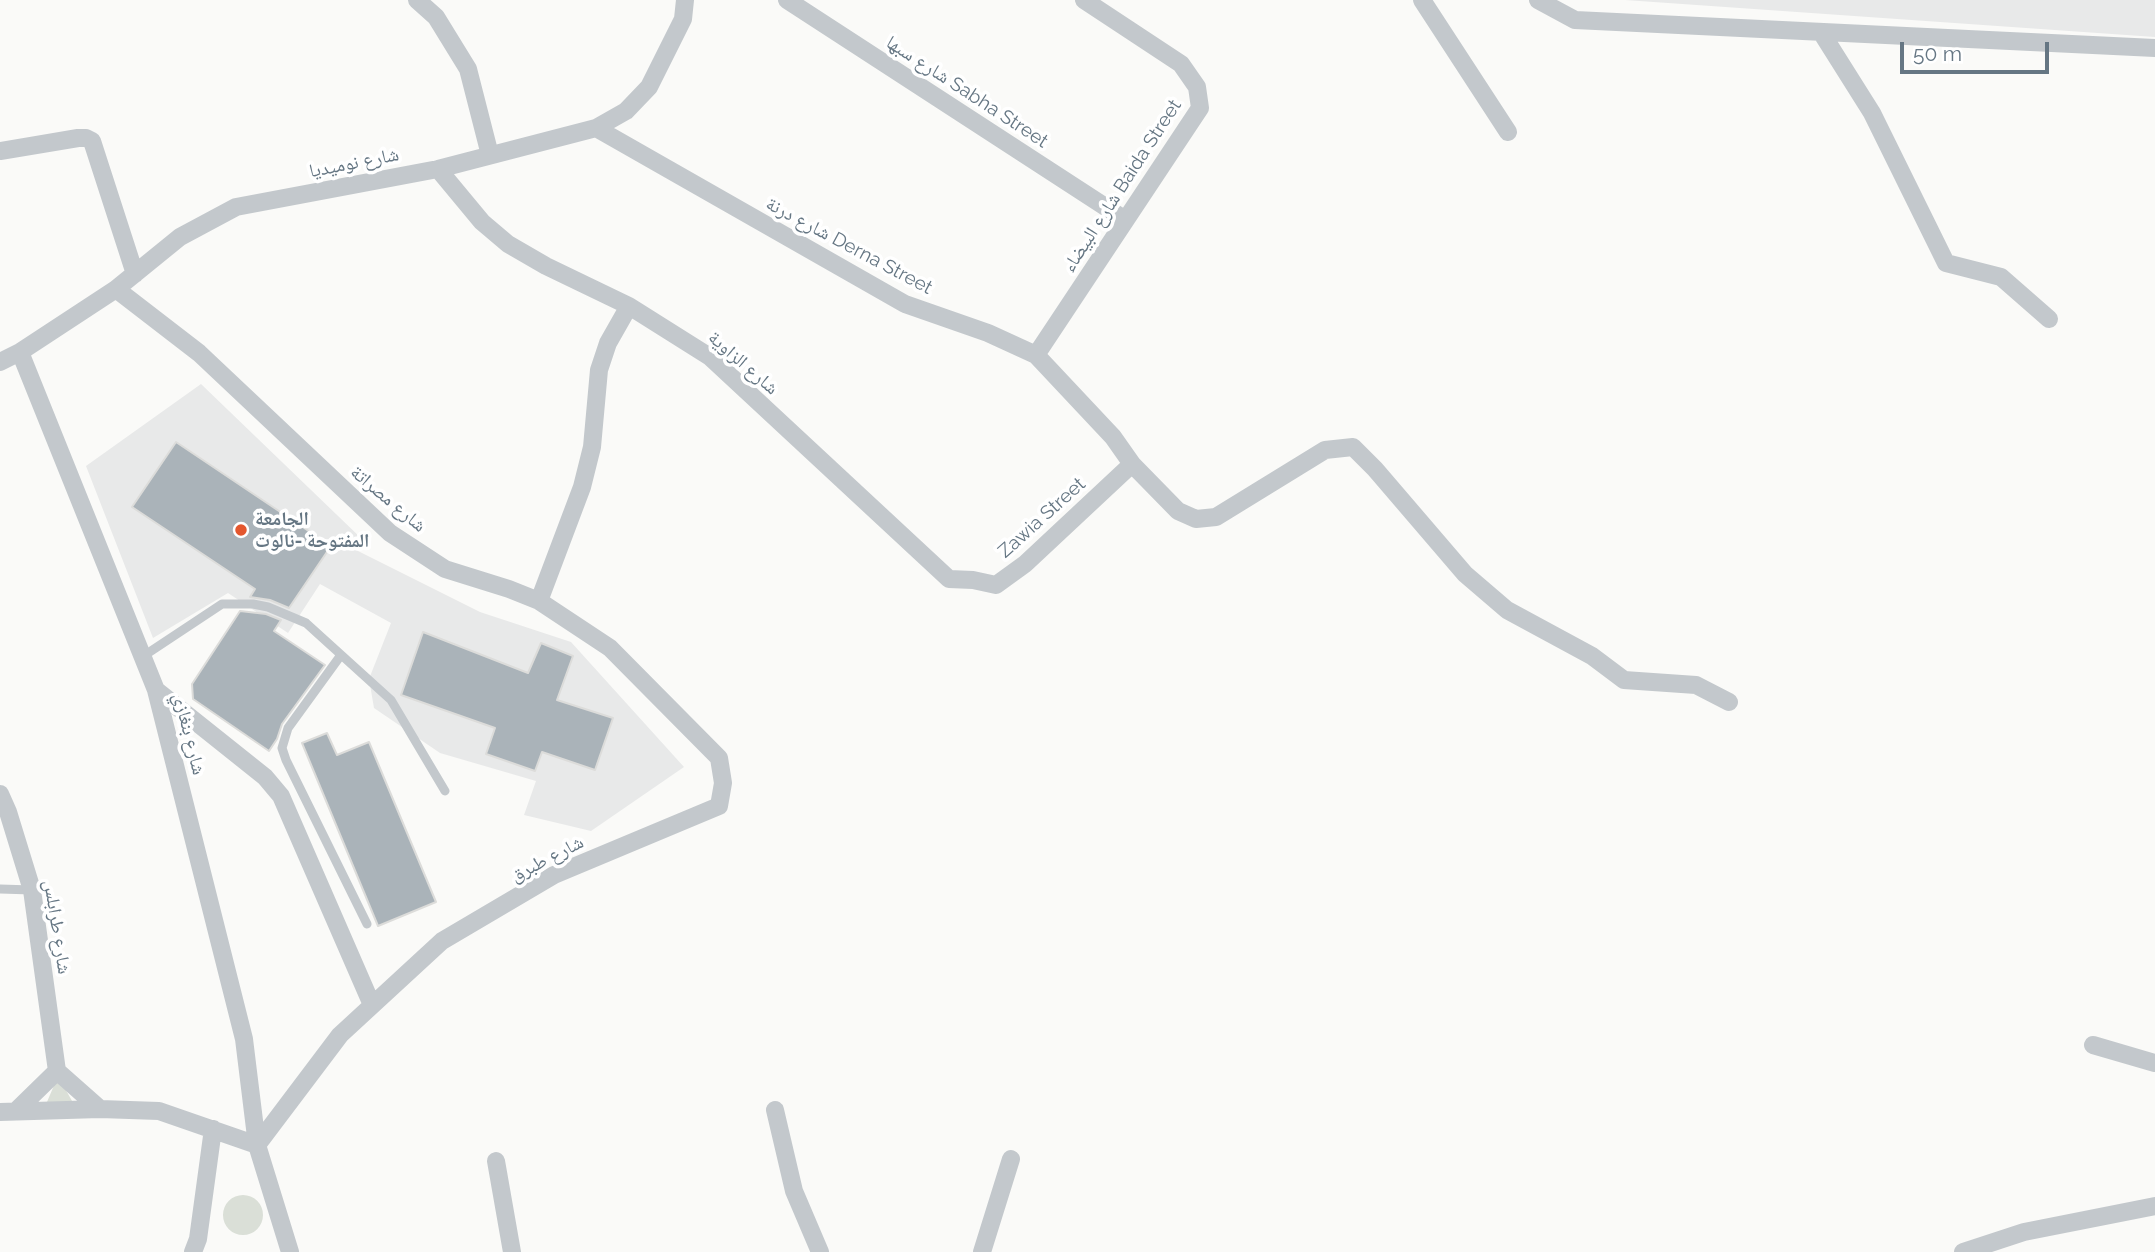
<!DOCTYPE html>
<html>
<head>
<meta charset="utf-8">
<style>
	body { margin:0 }
	#map { position:relative; width:2155px; height:1252px; overflow:hidden; background:#fafaf8; font-family:Raleway,sans-serif }
	canvas { display:block }
	.scale { position:absolute; left:1900px; top:42px; width:149px; height:32px; box-sizing:border-box; border:4px solid #657683; border-top:0; padding-left:9px; font-size:21px; line-height:24px; white-space:nowrap; color:#657683; -webkit-text-stroke:5px #fff; paint-order:stroke }
</style>
</head>
<body>
<div id="map">
<canvas width="2155" height="1252"></canvas>
<div class="scale">50 m</div>
</div>
<script>
const ctx = document.querySelector('canvas').getContext('2d');
ctx.lineJoin = 'round';
function fillPath(path, color) { ctx.fillStyle = color; ctx.fill(path, 'evenodd'); }
const toPath = rows => new Path2D(rows.map(r => 'M' + r).join(''));
function strokePath(path, color, width, dash) { ctx.strokeStyle = color; ctx.lineWidth = width; ctx.lineCap = dash ? 'butt' : 'round'; ctx.setLineDash(dash || []); ctx.stroke(path); }
function write(font, color, halo, rows, align = 'center') {
  ctx.font = font + ' Raleway,"Noto Naskh Arabic",sans-serif'; ctx.lineWidth = 7; ctx.setLineDash([]); ctx.textBaseline = 'middle'; ctx.strokeStyle = halo; ctx.fillStyle = color; for (const [text, x, y, turn = 0] of rows) {
    ctx.save(); ctx.translate(x, y); ctx.rotate((+turn || 0) * Math.PI / 180); ctx.textAlign = isNaN(turn) ? turn : align; if (halo) ctx.strokeText(text, 0, 0); ctx.fillText(text, 0, 0); ctx.restore();
  }
}
fillPath(toPath([
	[1625,0,2155,0,2155,37],
	[201,384,364,541,356,550,480,612,571,642,684,767,591,831,524,815,536,781,440,753,374,708,369,679,391,623,320,584,288,633,228,593,153,638,86,466]
]), '#e8e9e9');
fillPath(toPath([
	[58,1076,76,1108,44,1109],
	'223 1215a20 20 0 1 1 40 0a20 20 0 1 1-40 0Z'
]), '#dadfd7');
const building = toPath([
	[176,442,331,546,289,608,270,600,250,597,255,589,132,507,176,442],
	[240,611,266,614,281,620,274,631,325,665,282,724,277,739,269,751,193,699,192,684,240,611],
	[423,632,528,673,541,643,573,656,557,700,613,718,595,770,542,752,535,771,486,754,495,728,401,695,423,632],
	[327,733,337,755,369,742,436,902,378,926,302,743,327,733]
]);
fillPath(building, '#aab3b9');
strokePath(building, '#dcdcda', 2);
strokePath(toPath([
	[341,655,288,728,282,748,286,760,367,924],
	[142,657,222,604,253,604,268,607,306,623,391,700,445,791],
	[0,889,32,890]
]), '#c3c8cc', 9);
strokePath(toPath([
	[417,0,436,17,468,69,490,155],
	[787,0,1124,219],
	[1422,0,1508,132],
	[1538,0,1575,20,2155,48],
	[1821,32,1872,113,1946,263,2001,277,2049,319],
	[596,128,905,304,988,333,1036,355,1113,437,1132,464,1178,511,1196,519,1216,517,1325,450,1353,447,1375,469,1465,574,1507,610,1592,656,1624,680,1696,685,1729,702],
	[0,151,78,138,86,138,92,141,135,274],
	[438,169,482,222,508,244,546,266,629,306,710,357,949,579,973,580,996,585,1025,564,1132,464],
	[116,289,199,353,390,533,445,569,509,589,539,601,610,648,719,758,723,783,719,806,554,875,442,941,340,1035,257,1145],
	[20,352,156,690,244,1039,257,1145,290,1252],
	[1036,355,1200,108,1197,87,1181,64,1084,0],
	[0,362,20,352,116,289,180,237,236,207,438,169,596,128,626,111,649,87,683,19,685,0],
	[539,601,582,487,592,447,599,370,608,343,629,306],
	[156,690,265,777,281,796,372,1005],
	[0,794,8,812,32,890,57,1071],
	[2093,1045,2155,1063],
	[57,1071,100,1109],
	[775,1110,794,1191,820,1252],
	[16,1111,57,1071],
	[0,1112,100,1109,159,1111,257,1145],
	[496,1161,512,1252],
	[193,1252,198,1239,213,1129],
	[982,1252,1011,1159],
	[1963,1252,2024,1232,2155,1206]
]), '#c3c8cc', 18);
for (const [x, y, r, color] of [
	[241,530,7,"#e4572e"]
]) { const dot = new Path2D(); dot.arc(x, y, r, 0, 2 * Math.PI); ctx.fillStyle = color; ctx.fill(dot); strokePath(dot, '#fff', 2.5); }
write('19px', '#657683', '#fff', [
	["شارع سبها Sabha Street",967,92,33],
	["شارع نوميديا",354,163,-11],
	["شارع البيضاء Baida Street",1122,186,-57],
	["شارع درنة Derna Street",849,246,28],
	["شارع الزاوية",743,363,41],
	["شارع مصراتة",388,499,40],
	["Zawia Street",1042,518,-42],
	["شارع بنغازي",189,734,76],
	["شارع طبرق",547,859,-27],
	["شارع طرابلس",57,927,81]
]);
write('bold 19px', '#657683', '#fff', [
	["الجامعة",255,519],
	["المفتوحة -نالوت",255,541]
], 'left');
</script>
</body>
</html>
